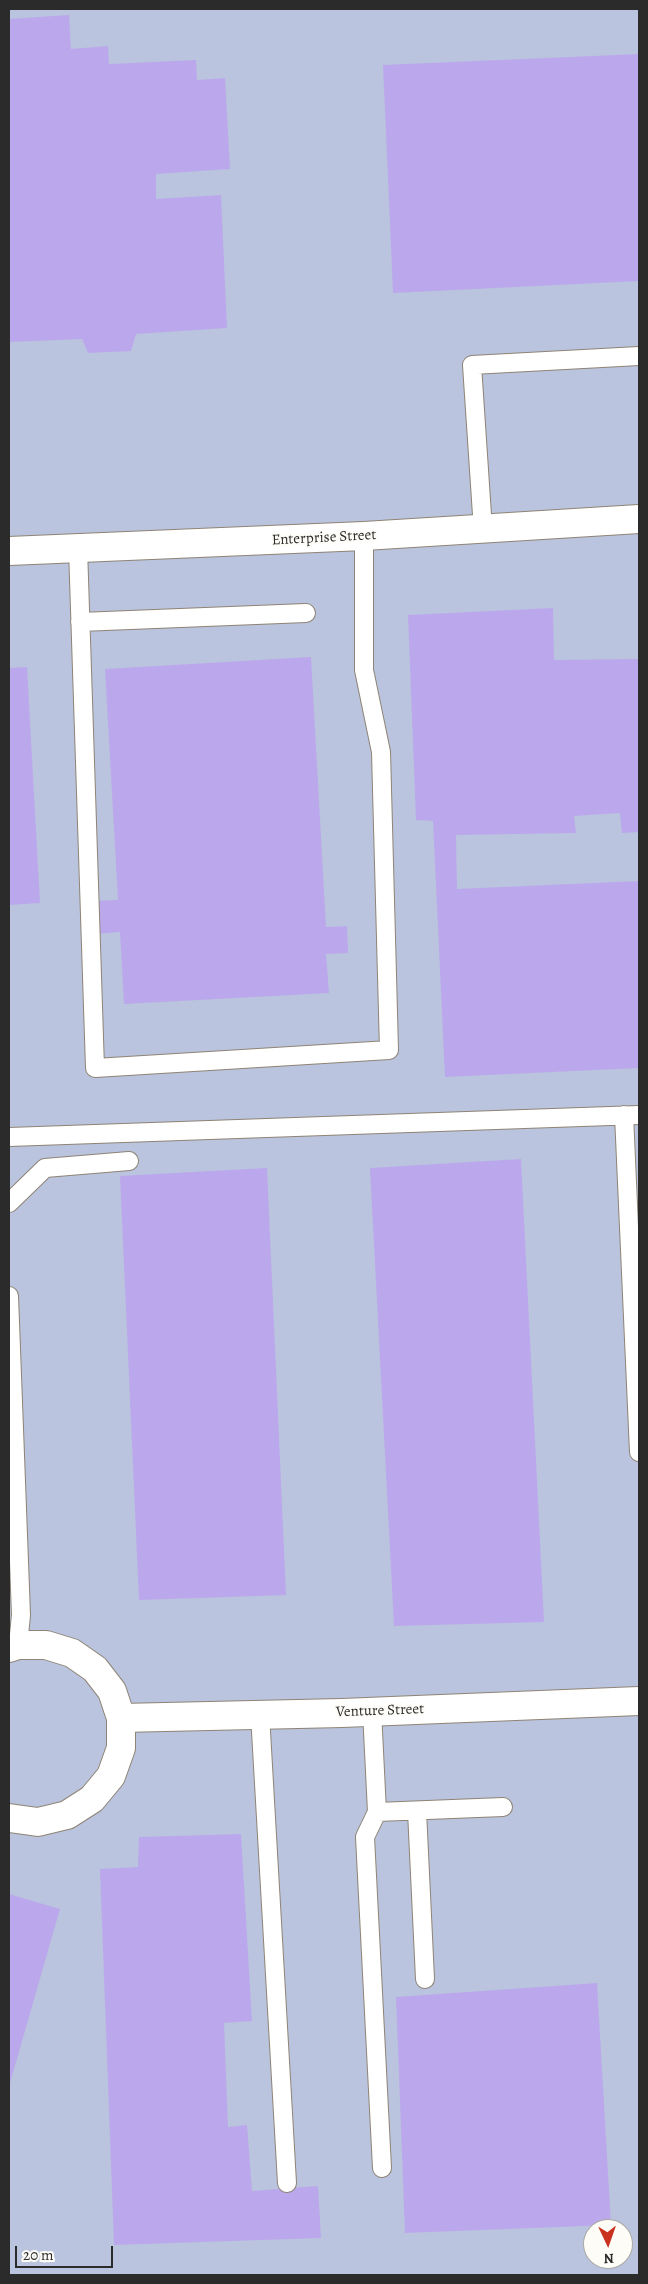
<!DOCTYPE html>
<html>
<head>
<meta charset="utf-8">
<style>
	body { margin:0 }
	#map { position:relative; width:648px; height:2284px; overflow:hidden; background:#f1ddbf; font-family:Alegreya,serif }
	canvas { display:block }
	.frame { position:absolute; inset:0; border:10px solid #2b2b2b; pointer-events:none }
	.north { position:absolute; left:583px; top:2219px; width:50px; height:50px; box-sizing:border-box; background:#fdfcf7; border:1px solid #a9a8a5; border-radius:50%; rotate:177deg; font-size:14px; font-weight:700; line-height:20px; text-align:center; color:#2b2b2b }
	.north::after { content:''; display:block; margin:auto; width:18px; height:22px; background:#c8321e; clip-path:polygon(50% 0,100% 100%,50% 72%,0 100%) }
	.scale { position:absolute; left:15px; top:2246px; width:98px; height:22px; box-sizing:border-box; border:2px solid #2b2b2b; border-top:0; padding-left:6px; font-size:15px; line-height:18px; white-space:nowrap; color:#2b2b2b; -webkit-text-stroke:4px #fdfcf7; paint-order:stroke }
</style>
</head>
<body>
<div id="map">
<canvas width="648" height="2284"></canvas>
<div class="frame"></div>
<div class="north">N</div>
<div class="scale">20 m</div>
</div>
<script>
const ctx = document.querySelector('canvas').getContext('2d');
ctx.lineJoin = 'round';
function fillPath(path, color) { ctx.fillStyle = color; ctx.fill(path, 'evenodd'); }
const toPath = rows => new Path2D(rows.map(r => 'M' + r).join(''));
function strokePath(path, color, width, dash) { ctx.strokeStyle = color; ctx.lineWidth = width; ctx.lineCap = dash ? 'butt' : 'round'; ctx.setLineDash(dash || []); ctx.stroke(path); }
function write(font, color, halo, rows, align = 'center') {
  ctx.font = font + ' Alegreya,serif'; ctx.lineWidth = 4; ctx.setLineDash([]); ctx.textBaseline = 'middle'; ctx.strokeStyle = halo; ctx.fillStyle = color; for (const [text, x, y, turn = 0] of rows) {
    ctx.save(); ctx.translate(x, y); ctx.rotate((+turn || 0) * Math.PI / 180); ctx.textAlign = isNaN(turn) ? turn : align; if (halo) ctx.strokeText(text, 0, 0); ctx.fillText(text, 0, 0); ctx.restore();
  }
}
fillPath(toPath([
	[9,9,639,9,639,2275,9,2275],
	[593,2229,623,2229,623,2259,593,2259]
]), '#bac4de');
fillPath(toPath([
	[69,15,71,49,108,46,109,64,196,60,197,80,225,78,230,169,156,174,156,199,221,195,227,328,136,334,131,351,88,353,82,339,9,342,9,19],
	[639,54,639,281,393,293,383,65],
	[553,608,554,660,639,659,639,832,622,833,620,813,574,816,576,833,456,835,457,889,639,881,639,1068,445,1077,433,821,416,820,408,615],
	[311,657,326,927,347,926,348,953,326,954,329,993,124,1004,120,932,95,934,93,901,118,900,105,669],
	[27,667,40,903,9,905,9,668],
	[521,1159,544,1622,394,1626,370,1168],
	[267,1168,286,1595,139,1600,120,1176],
	[241,1834,252,2021,224,2023,228,2127,247,2125,252,2191,318,2186,321,2238,114,2245,100,1869,138,1867,139,1837],
	[9,1894,60,1909,10,2083,9,2083],
	[597,1983,611,2225,405,2233,396,1997]
]), '#bba8ec');
const lane = toPath([
	[483,530,472,365,639,356],
	[78,548,95,1068,389,1050,381,752,364,670,364,536],
	[80,622,306,613],
	[624,1115,639,1452],
	[9,1137,639,1115],
	[9,1203,45,1168,129,1161],
	[9,1296,21,1615,18,1645],
	[372,1711,377,1812,365,1837,382,2168],
	[260,1714,287,2183],
	[417,1811,425,1979],
	[377,1812,503,1807]
]);
const street = toPath([
	[9,551,364,536,639,519],
	[9,1648,18,1645,46,1645,72,1653,95,1669,112,1691,121,1718,121,1748,111,1776,92,1799,67,1815,38,1822,9,1818],
	[121,1718,342,1713,639,1701]
]);
strokePath(lane, '#8e8475', 20);
strokePath(street, '#8e8475', 30);
strokePath(lane, '#fff', 18);
strokePath(street, '#fff', 28);
write('15px', '#2b2b2b', '#fdfcf7', [
	["Enterprise Street",324,538,-3],
	["Venture Street",380,1711,-2]
]);
</script>
</body>
</html>
